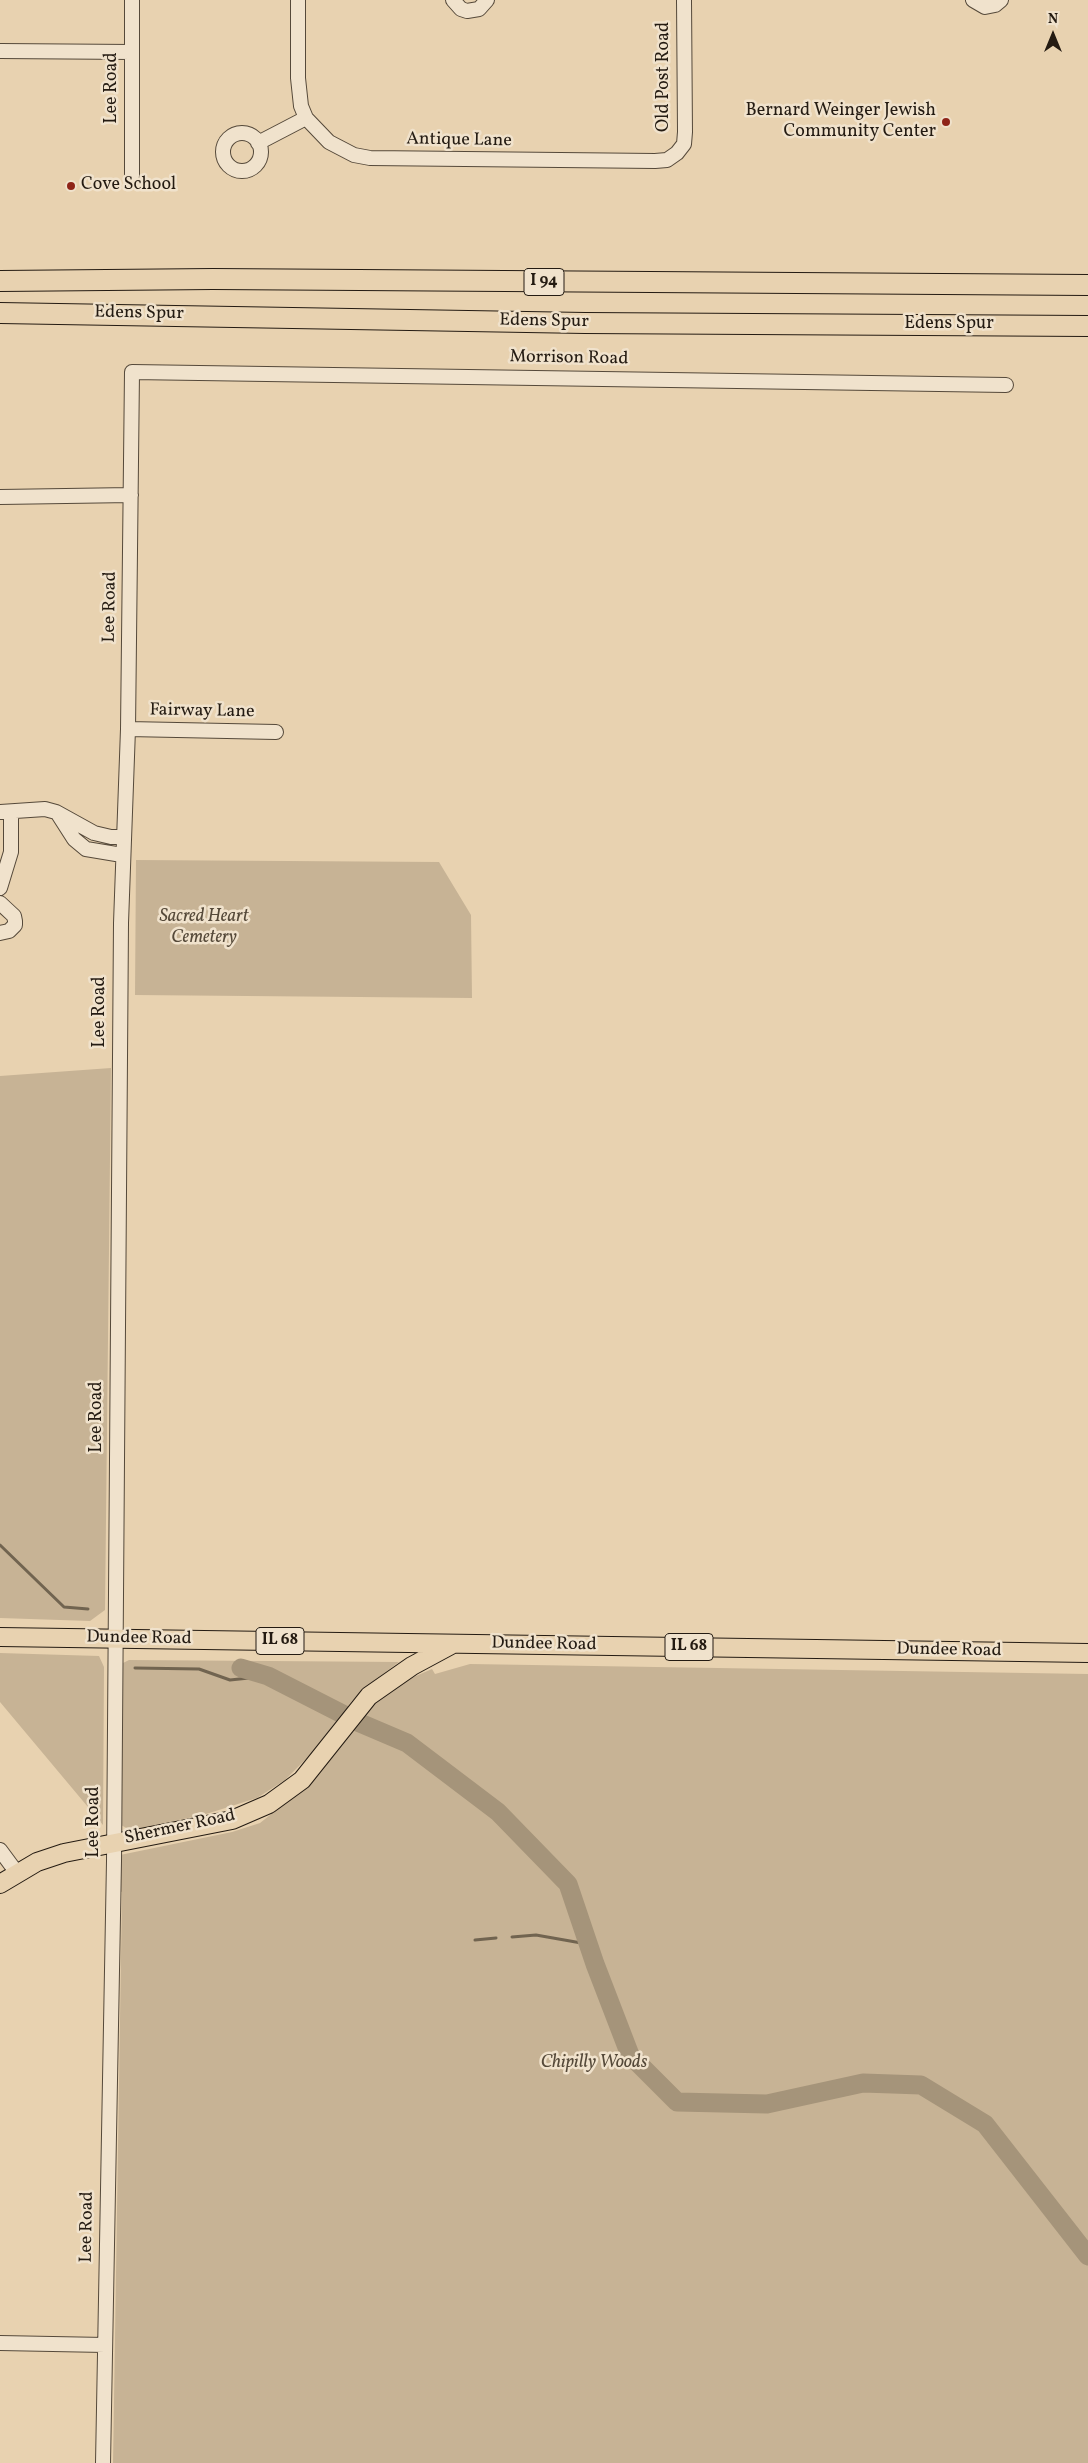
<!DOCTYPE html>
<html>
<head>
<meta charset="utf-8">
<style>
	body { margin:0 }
	#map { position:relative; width:1088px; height:2463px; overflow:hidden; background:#e8d2b0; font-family:Vollkorn,serif }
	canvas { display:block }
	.north { position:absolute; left:1028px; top:10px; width:50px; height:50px; -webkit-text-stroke:4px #f0e2cc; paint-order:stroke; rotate:0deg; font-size:14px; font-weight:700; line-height:20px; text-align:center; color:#241b12 }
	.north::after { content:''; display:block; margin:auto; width:18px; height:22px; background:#241b12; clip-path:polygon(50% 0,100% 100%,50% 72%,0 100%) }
</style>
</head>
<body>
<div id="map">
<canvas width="1088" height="2463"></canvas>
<div class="north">N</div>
</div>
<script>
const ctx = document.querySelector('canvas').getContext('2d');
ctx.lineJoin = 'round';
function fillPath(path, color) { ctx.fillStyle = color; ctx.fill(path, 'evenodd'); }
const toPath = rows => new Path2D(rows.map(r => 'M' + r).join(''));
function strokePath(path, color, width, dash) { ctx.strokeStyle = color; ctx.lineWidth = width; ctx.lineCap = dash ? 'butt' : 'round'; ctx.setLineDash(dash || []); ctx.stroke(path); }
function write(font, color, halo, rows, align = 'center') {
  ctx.font = font + ' Vollkorn,serif'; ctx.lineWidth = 5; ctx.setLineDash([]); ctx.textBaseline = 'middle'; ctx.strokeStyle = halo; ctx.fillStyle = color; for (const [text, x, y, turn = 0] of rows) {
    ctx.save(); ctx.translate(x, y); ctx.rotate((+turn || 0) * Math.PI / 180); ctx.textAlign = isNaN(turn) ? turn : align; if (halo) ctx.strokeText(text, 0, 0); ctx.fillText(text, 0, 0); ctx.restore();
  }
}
fillPath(toPath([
	[136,860,439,862,471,915,472,998,135,995],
	[111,1068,105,1610,90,1621,0,1618,0,1076],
	[0,1653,99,1656,104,1667,103,1825,0,1702],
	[129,1660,269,1661,399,1662,367,1686,352,1701,310,1755,285,1780,257,1798,203,1815,130,1830,121,1825,123,1663],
	[470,1664,1088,1674,1088,2463,113,2463,122,1892,119,1891,120,1855,232,1832,260,1823,308,1785,378,1700,402,1682,432,1669,435,1674]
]), '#c7b395');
strokePath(toPath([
	[0,1545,64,1607,88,1609],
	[135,1668,199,1669,230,1680,268,1676],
	[512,1937,536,1935,587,1944],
	[475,1940,496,1938]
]), '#716450', 3);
strokePath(toPath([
	[241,1668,268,1676,360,1723,407,1743,498,1812,568,1884,595,1964,630,2055,677,2102,767,2104,863,2083,921,2085,985,2124,1088,2256]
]), '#a5947a', 19);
const minor = toPath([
	[298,0,298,78,301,106,306,118],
	[453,0,461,9,467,11,479,9,487,0],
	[973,0,985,7,995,5,1001,0],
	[0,51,132,52],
	'223 152a19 19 0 1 1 38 0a19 19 0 1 1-38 0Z',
	[258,143,306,118,329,142,354,155,370,158,655,161,667,160,677,153,684,144,685,132,684,0],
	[132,176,132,0],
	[0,497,131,495],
	[128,729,276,732],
	[0,812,45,809,56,812,94,833,111,837,124,837],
	[58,814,74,839,86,849,122,855],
	[0,888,11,852,11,812],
	[0,903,14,916,15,921,15,925,9,931,0,933],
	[0,1850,17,1873],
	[0,2343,105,2345],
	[103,2463,114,1861,121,923,128,729,132,372,1006,385]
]);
const major = toPath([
	[0,1637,1088,1653],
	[0,1884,37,1862,64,1853,232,1820,269,1804,302,1780,369,1696,412,1666,451,1645]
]);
const highway = toPath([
	[0,281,213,279,1088,285],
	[0,313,585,323,1088,326]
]);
strokePath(minor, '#55493a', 16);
strokePath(major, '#241b12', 20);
strokePath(highway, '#241b12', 22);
strokePath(minor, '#f0e2cc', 14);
strokePath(major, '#e8d2b0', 18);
strokePath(highway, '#e8d2b0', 20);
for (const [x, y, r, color] of [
	[946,122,5,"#8f2418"],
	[71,186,5,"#8f2418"]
]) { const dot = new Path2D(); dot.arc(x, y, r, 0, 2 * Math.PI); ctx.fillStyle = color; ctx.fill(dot); strokePath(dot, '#f0e2cc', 2); }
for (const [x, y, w] of [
	[544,282,40],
	[280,1641,48],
	[689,1647,48]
]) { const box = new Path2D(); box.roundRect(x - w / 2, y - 13.5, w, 27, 4); ctx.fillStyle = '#f0e2cc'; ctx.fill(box); strokePath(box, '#241b12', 1); }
write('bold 16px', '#241b12', null, [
	["I 94",544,282],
	["IL 68",280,1641],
	["IL 68",689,1647]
]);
write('18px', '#241b12', '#f0e2cc', [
	["Old Post Road",665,77,-90],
	["Lee Road",113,88,-90],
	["Antique Lane",459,141,1],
	["Edens Spur",139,314,1],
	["Edens Spur",544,322,1],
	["Edens Spur",949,325],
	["Morrison Road",569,359,1],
	["Lee Road",111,607,-89],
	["Fairway Lane",202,712,1],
	["Lee Road",101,1012,-90],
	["Lee Road",98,1417,-90],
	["Dundee Road",139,1639,1],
	["Dundee Road",544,1645,1],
	["Dundee Road",949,1651,1],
	["Lee Road",95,1822,-90],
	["Shermer Road",180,1828,-12],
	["Lee Road",88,2227,-89]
]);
write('18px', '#241b12', '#f0e2cc', [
	["Bernard Weinger Jewish",936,112],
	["Community Center",936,133],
	["Cove School",81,186,"left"]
], 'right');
write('italic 18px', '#554939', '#f0e2cc', [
	["Sacred Heart",204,918],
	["Cemetery",204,939],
	["Chipilly Woods",594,2064]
]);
</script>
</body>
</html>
